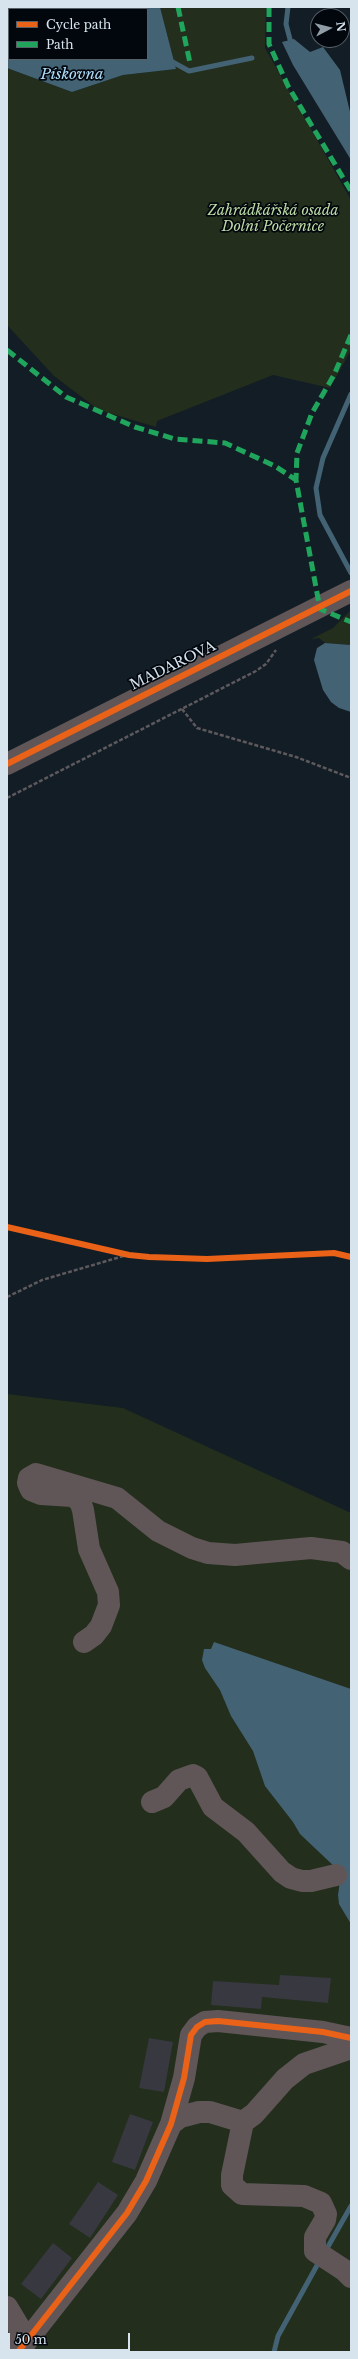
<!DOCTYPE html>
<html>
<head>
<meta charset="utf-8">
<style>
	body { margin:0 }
	#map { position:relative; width:358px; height:2359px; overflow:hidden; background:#131d25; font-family:"Libre Baskerville",serif }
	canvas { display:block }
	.frame { position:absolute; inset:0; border:8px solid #d7e3ed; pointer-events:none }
	.legend { position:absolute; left:8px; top:8px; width:140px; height:52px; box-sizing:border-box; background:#02070e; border:1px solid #575f67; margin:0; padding:5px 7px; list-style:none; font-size:12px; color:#d7e3ed }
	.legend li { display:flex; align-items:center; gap:8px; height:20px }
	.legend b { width:20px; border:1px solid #575f67 }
	.north { position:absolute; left:310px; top:8px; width:40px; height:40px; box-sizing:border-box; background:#02070e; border:1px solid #575f67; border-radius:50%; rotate:83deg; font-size:11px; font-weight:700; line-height:16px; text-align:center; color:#d7e3ed }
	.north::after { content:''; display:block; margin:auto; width:14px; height:18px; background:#929ea7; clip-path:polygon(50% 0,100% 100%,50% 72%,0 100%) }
	.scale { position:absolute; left:8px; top:2333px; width:122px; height:18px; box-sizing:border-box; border:2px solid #d7e3ed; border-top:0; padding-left:5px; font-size:12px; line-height:14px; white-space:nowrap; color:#d7e3ed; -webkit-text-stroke:3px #02070e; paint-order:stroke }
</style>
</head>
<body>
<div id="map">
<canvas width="358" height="2359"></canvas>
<div class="frame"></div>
<ul class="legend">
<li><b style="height:5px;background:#ea6118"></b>Cycle path</li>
<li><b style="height:5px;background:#20a55d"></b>Path</li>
</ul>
<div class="north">N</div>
<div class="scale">50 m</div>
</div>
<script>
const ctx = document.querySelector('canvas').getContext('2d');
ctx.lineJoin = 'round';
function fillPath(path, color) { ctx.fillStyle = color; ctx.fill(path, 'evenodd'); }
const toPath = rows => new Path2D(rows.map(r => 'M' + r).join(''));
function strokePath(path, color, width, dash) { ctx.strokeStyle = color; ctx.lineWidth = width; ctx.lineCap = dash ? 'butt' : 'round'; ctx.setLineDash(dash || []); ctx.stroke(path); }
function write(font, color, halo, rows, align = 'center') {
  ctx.font = font + ' "Libre Baskerville",serif'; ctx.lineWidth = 3.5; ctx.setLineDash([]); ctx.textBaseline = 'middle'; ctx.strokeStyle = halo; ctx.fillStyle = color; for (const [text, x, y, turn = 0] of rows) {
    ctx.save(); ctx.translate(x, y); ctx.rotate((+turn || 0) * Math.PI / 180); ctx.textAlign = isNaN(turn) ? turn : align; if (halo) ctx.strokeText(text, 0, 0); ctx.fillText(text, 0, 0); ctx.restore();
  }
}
fillPath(toPath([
	[160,7,266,7,265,48,351,200,351,350,330,388,273,375,157,421,156,427,99,410,54,376,7,325,7,68,72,92,123,75,176,69],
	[351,610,351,645,325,643,319,638,311,639,333,628],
	[7,1394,123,1408,351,1513,351,2352,7,2352]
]), '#232e1d');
fillPath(toPath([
	[7,7,160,7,176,69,123,75,72,92,7,68],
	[9,9,147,9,147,59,9,59],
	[294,39,310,52,323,47,340,70,351,116,351,160,293,65,282,42],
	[325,643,351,645,351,712,339,708,331,702,323,690,314,660,317,648],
	[214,1642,351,1689,351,1924,339,1904,338,1895,340,1881,337,1869,300,1834,293,1822,265,1786,253,1751,231,1716,220,1690,205,1668,202,1660,204,1649,211,1649]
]), '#436375');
strokePath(toPath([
	[288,7,286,24,292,47],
	[169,60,189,71,252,58],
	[351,394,323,458,316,488,320,515,351,573],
	[325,2252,351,2206],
	[274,2352,278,2336,320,2260]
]), '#436375', 5);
fillPath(toPath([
	[280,1975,331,1978,328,2003,262,1997,261,2009,211,2005,213,1981,279,1985],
	[149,2038,173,2042,164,2092,139,2088],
	[130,2114,153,2122,135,2170,112,2162],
	[98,2182,118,2195,90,2238,69,2224],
	[53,2243,72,2258,41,2299,21,2284]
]), '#373840');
strokePath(toPath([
	[182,709,197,728,296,757,351,778],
	[7,798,256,671,266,664,276,650],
	[7,1227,129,1255,149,1257,207,1259,334,1253,351,1257],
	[7,1297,42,1280,127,1255]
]), '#5d595c', 2.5, [4, 2]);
strokePath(toPath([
	[7,764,351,591],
	[84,1642,94,1635,101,1626,109,1605,108,1592,89,1549,83,1510,80,1501,72,1496,41,1494,31,1490,28,1483,29,1478,36,1474,117,1498,158,1531,192,1548,208,1553,235,1555,311,1548,342,1552,351,1559],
	[152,1802,164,1797,179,1780,193,1775,197,1777,213,1807,246,1832,282,1872,291,1878,302,1881,311,1881,336,1875],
	[243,2122,232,2175,232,2185,242,2194,304,2196,321,2203,326,2214,325,2220,315,2237,315,2251,344,2270,351,2277],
	[171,2124,180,2117,199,2112,210,2112,243,2122,254,2114,285,2079,304,2064,351,2048],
	[7,2307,19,2327,21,2348],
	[18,2352,127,2213,146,2181,171,2124,184,2078,191,2035,197,2027,205,2022,218,2021,323,2032,351,2038]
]), '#605657', 22);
strokePath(toPath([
	[178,7,190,63],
	[269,7,269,44,288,86,351,191],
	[351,335,334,375,312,413,297,453,296,480,320,609,351,622],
	[7,350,66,397,135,427,175,439,225,443,275,466,296,480]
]), '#20a55d', 5, [10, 5]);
strokePath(toPath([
	[7,764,351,591],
	[7,1227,129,1255,149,1257,207,1259,334,1253,351,1257],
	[18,2352,127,2213,146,2181,171,2124,184,2078,191,2035,197,2027,205,2022,218,2021,323,2032,351,2038]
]), '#ea6118', 6);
write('italic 14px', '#bcdaa4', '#02070e', [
	["Zahrádkářská osada",273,211],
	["Dolní Počernice",273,227]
]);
write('14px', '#d7e3ed', '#02070e', [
	["MADAROVA",173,666,-26]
]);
write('italic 15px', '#acdcf8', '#02070e', [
	["Pískovna",72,75]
]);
</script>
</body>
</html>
